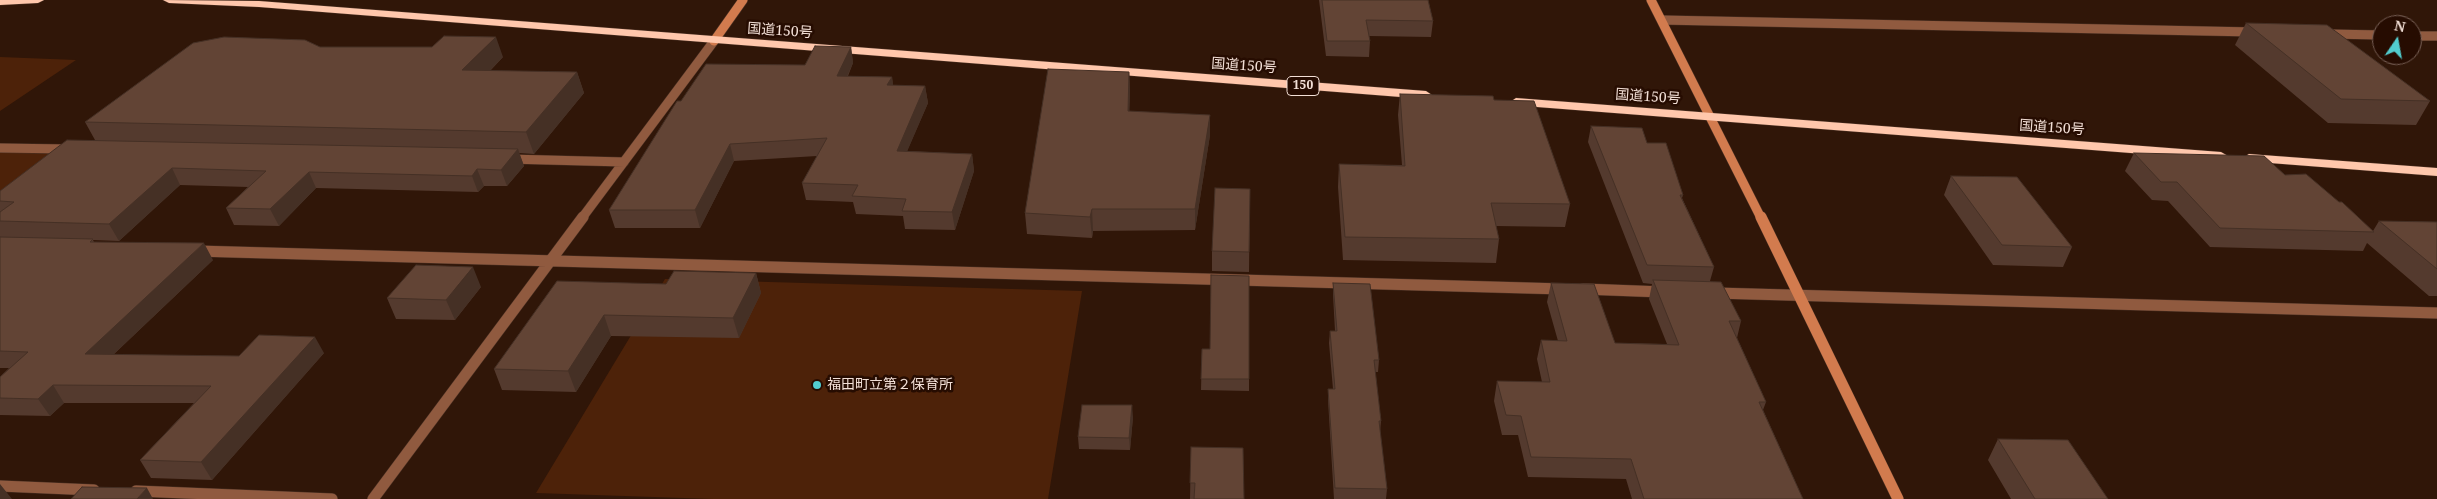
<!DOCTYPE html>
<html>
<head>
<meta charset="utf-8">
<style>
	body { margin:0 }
	#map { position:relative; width:2437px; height:499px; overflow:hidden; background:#301608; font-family:"Noto Serif",serif }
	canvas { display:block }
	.north { position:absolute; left:2372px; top:15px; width:50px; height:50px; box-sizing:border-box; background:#260c01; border:1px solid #786056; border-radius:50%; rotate:12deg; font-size:14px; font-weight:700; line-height:20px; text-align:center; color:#f2dfd6 }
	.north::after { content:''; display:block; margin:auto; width:18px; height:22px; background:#52cdcf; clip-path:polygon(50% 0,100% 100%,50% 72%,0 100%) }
</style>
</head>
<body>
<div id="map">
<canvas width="2437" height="499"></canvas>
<div class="north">N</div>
</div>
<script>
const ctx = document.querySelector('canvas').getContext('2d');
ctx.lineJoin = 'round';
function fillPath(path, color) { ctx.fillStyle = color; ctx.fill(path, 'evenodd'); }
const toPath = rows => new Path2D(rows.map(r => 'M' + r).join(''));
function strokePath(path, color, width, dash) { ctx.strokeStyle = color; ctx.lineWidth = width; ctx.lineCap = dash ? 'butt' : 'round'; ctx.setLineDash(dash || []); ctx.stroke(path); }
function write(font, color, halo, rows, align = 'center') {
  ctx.font = font + ' "Noto Serif","Noto Sans JP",serif'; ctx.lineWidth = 5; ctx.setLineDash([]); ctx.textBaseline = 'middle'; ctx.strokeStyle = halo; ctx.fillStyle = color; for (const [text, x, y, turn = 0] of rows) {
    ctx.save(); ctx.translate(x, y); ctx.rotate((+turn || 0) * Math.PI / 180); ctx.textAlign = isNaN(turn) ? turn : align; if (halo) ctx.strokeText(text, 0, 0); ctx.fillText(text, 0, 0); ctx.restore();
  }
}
fillPath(toPath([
	[0,57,76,60,0,111],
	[0,148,72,149,0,203],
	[665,279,1082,291,1048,499,713,499,536,493]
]), '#4d2209');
const streetFar1 = toPath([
	[1662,20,2253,32],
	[2328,34,2382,35],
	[2412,36,2437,36],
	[0,148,66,149],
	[508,159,624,162],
	[582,218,714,41]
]);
const street = toPath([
	[196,251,1563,289],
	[1583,289,1663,292],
	[1715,293,2437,313],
	[0,486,94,490],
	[136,491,332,499],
	[373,499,583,217]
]);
const secondaryFar1 = toPath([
	[1651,0,1761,218],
	[714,41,743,0]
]);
const secondary = toPath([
	[1761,217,1898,499]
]);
const highway = toPath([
	[0,0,44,0,38,3,0,5,0,0],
	[163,0,259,1,1426,91,1432,95,1426,99,259,7,169,3,163,0],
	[1516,98,2221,152,2228,156,2221,160,1511,105,1510,102,1516,98],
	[2249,154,2437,168,2437,176,2244,161,2242,158,2249,154]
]);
strokePath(streetFar1, '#4b3225', 10);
strokePath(street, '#4b3225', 12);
strokePath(secondaryFar1, '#4b3225', 10);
strokePath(secondary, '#4b3225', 12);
strokePath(highway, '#4b3225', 1);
strokePath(streetFar1, '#905a3f', 9);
strokePath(street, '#905a3f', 11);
strokePath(secondaryFar1, '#d27b4e', 9);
strokePath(secondary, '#d27b4e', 11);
fillPath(highway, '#ffc7ac');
fillPath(toPath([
	[1319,0,1428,0,1433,21,1431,37,1369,36,1370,41,1369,57,1326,56],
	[2246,23,2430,101,2416,125,2328,123,2235,45],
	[851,47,853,63,848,76,892,77,893,85,925,86,928,103,907,151,972,154,974,171,955,230,905,229,903,216,856,214,853,202,806,200,802,183,817,156,734,161,700,228,615,228,609,210,681,101,805,65],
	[503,57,490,71,577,72,584,93,534,154,519,153,524,166,507,186,484,186,478,192,316,188,279,226,234,225,226,208,248,187,180,185,119,241,93,240,94,242,213,260,113,355,239,356,324,353,212,480,151,478,140,460,194,403,64,403,50,416,0,415,0,377,9,368,0,368,0,191,95,140,85,122],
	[1129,72,1130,92,1129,111,1210,135,1195,230,1093,231,1092,238,1027,234,1025,213],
	[1400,94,1494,100,1570,204,1565,227,1496,226,1499,239,1496,263,1343,260,1338,187,1339,164,1402,165,1398,115],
	[1591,126,1647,143,1683,195,1682,198,1714,267,1710,281,1741,321,1737,338,1766,402,1763,410,1803,499,1632,499,1626,479,1528,477,1518,435,1502,435,1494,401,1497,381,1542,382,1537,359,1541,340,1558,341,1547,302,1551,283,1615,343,1667,344,1649,299,1652,284,1643,283,1588,142],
	[2134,153,2285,175,2373,231,2379,221,2437,222,2437,296,2429,296,2367,243,2363,251,2210,247,2168,201,2152,200,2125,171],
	[1951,176,2072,247,2063,267,1993,265,1944,195],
	[1250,189,1249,272,1212,271,1212,251],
	[756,273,761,293,739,338,611,336,576,392,502,390,494,369,666,284],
	[1249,276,1249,391,1201,390,1202,349,1210,349],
	[1333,283,1379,360,1378,372,1375,372,1381,421,1380,432,1387,489,1386,499,1334,499,1328,400,1328,389,1333,389,1329,343,1330,331,1335,331,1333,295],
	[481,287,455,320,396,319,387,298],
	[1133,417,1130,450,1079,449,1078,437],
	[1998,439,2108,499,2011,499,1988,460],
	[1191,447,1244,499,1190,499]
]), '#543a2e');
fillPath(toPath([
	[496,37,503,57,470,91,462,70],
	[851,47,853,63,840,92,837,76],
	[577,72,584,93,534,154,526,132],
	[1129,72,1130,92,1129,131,1128,111],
	[892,77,894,93,887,85],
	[925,86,928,103,900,168,897,151],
	[1210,115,1210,135,1195,230,1195,209],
	[730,144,734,161,700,228,695,210],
	[518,149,524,166,507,186,501,170],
	[972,154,974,171,955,230,952,212],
	[172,168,180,185,119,241,109,224],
	[477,169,484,186,478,192,472,176],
	[309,172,316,188,279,226,270,209],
	[1092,209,1093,231,1092,238,1090,217],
	[204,243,213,260,96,371,85,354],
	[473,267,481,287,455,320,446,300],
	[756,273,761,293,739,338,733,318],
	[604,315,611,336,576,392,568,371],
	[315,337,324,353,212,480,201,462],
	[53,385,64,403,50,416,38,399],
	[1132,405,1133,417,1130,450,1129,438],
	[0,484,12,499,0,499],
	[147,488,153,499,137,499]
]), '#453025');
const building = toPath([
	[1322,0,1428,0,1433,21,1366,20,1370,41,1327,41,1322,0],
	[2246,23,2327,25,2430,101,2341,99,2246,23],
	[444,36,496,37,462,70,577,72,526,132,85,122,193,43,224,37,305,40,320,47,432,47,444,36],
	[815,46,851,47,837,76,892,77,887,85,925,86,897,151,972,154,952,212,902,211,906,199,852,196,858,185,802,183,827,138,730,144,695,210,609,210,677,101,681,101,706,64,805,65,815,46],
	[1048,69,1129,72,1128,111,1210,115,1195,209,1092,209,1090,217,1025,213,1048,69],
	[1400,94,1493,96,1494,100,1534,101,1570,204,1491,203,1499,239,1345,237,1339,164,1405,166,1400,94],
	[1591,126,1642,128,1647,143,1666,143,1683,195,1680,195,1714,267,1647,265,1591,126],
	[67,140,518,149,501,170,477,169,472,176,309,172,270,209,226,208,266,171,172,168,109,224,0,221,0,212,14,202,0,201,0,191,67,140],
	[2134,153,2264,156,2285,175,2306,174,2339,202,2342,202,2374,232,2220,228,2177,182,2161,182,2134,153],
	[1951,176,2017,177,2072,247,2002,245,1951,176],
	[1215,188,1250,189,1249,252,1212,251,1215,188],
	[2379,221,2437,222,2437,269,2379,221],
	[0,237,93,239,90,242,204,243,85,354,239,356,259,335,315,337,201,462,140,460,211,386,53,385,38,399,0,398,0,377,28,352,0,351,0,237],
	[416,265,473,267,446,300,387,298,416,265],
	[674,271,756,273,733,318,604,315,568,371,494,369,557,281,666,284,674,271],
	[1211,275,1249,276,1249,379,1201,379,1202,349,1210,349,1211,275],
	[1653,280,1721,282,1741,321,1729,321,1766,402,1759,402,1803,499,1644,499,1631,459,1531,457,1521,416,1506,415,1497,381,1550,382,1541,340,1567,341,1551,283,1594,284,1615,343,1679,345,1653,280],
	[1333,283,1370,284,1379,360,1374,360,1381,421,1379,421,1387,489,1335,488,1328,389,1335,389,1330,331,1337,331,1333,283],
	[1082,405,1132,405,1129,438,1078,437,1082,405],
	[1998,439,2068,440,2108,499,2035,499,1998,439],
	[1191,447,1243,448,1244,499,1194,499,1195,483,1190,483,1191,447],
	[82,487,147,488,137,499,71,499,82,487]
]);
fillPath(building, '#624435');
strokePath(building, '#453025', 1);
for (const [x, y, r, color] of [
	[817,385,5,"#52cdcf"]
]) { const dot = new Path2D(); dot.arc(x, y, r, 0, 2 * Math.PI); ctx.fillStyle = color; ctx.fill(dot); strokePath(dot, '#260c01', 2); }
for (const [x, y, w] of [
	[1303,86,32]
]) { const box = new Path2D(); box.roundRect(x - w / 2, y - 9.5, w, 19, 4); ctx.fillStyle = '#260c01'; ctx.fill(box); strokePath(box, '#f2dfd6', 1); }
write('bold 12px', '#f2dfd6', null, [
	["150",1303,86]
]);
write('14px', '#f2dfd6', '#260c01', [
	["国道150号",780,31,4],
	["国道150号",1244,66,4],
	["国道150号",1648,97,4],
	["国道150号",2052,128,4]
]);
write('14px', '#f2dfd6', '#260c01', [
	["福田町立第２保育所",827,385]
], 'left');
</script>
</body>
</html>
